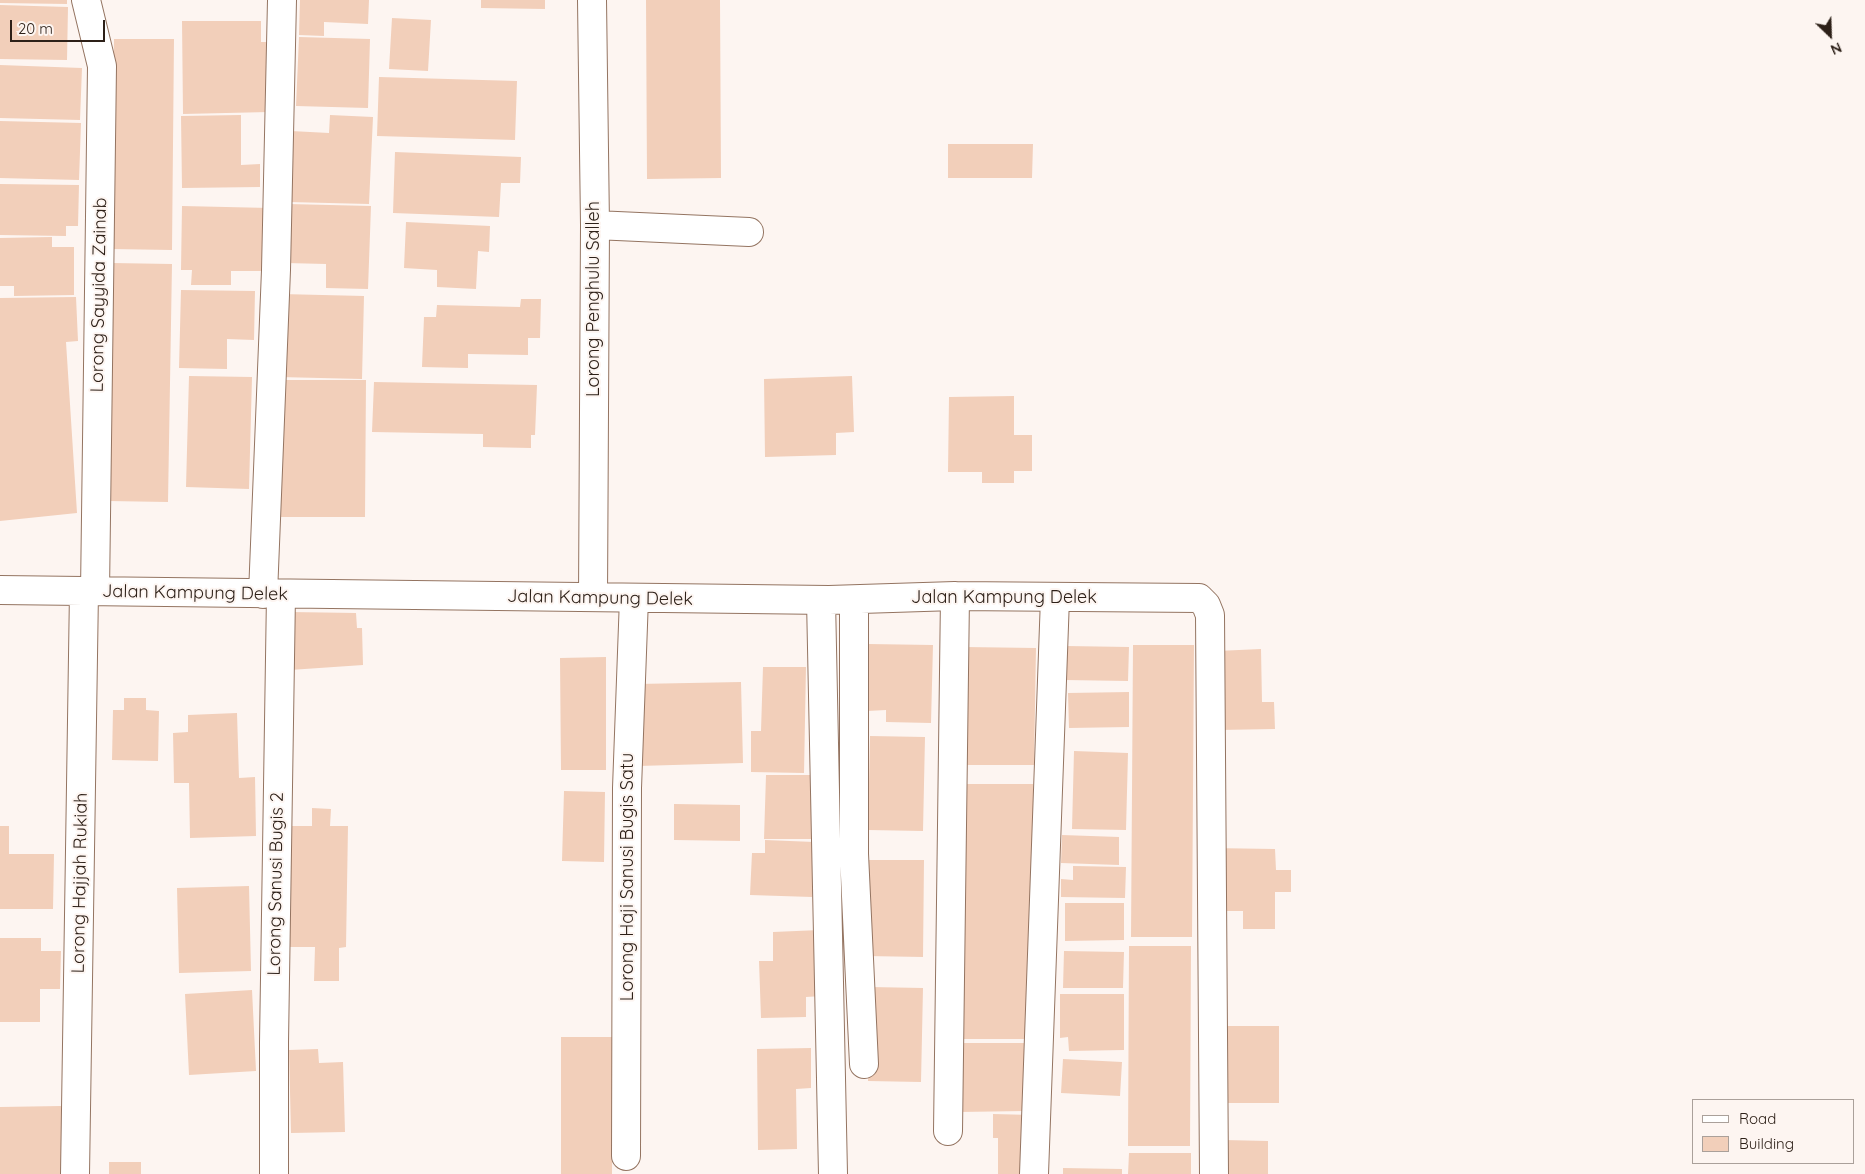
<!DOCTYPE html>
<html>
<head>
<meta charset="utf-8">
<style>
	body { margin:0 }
	#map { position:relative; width:1865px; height:1174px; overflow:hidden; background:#fdf5f1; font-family:Quicksand,sans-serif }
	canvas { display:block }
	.legend { position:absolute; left:1692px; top:1099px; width:162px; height:65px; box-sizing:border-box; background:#fdf5f1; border:1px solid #aaa09a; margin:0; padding:6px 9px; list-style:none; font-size:15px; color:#2d2018 }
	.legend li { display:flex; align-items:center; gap:10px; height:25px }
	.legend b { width:25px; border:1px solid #aaa09a }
	.north { position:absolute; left:1805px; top:10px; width:50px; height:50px; -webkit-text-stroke:4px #fdf5f1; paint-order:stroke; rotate:156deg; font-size:14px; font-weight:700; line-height:20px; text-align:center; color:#2d2018 }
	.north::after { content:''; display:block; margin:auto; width:18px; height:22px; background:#2d2018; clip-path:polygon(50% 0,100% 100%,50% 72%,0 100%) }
	.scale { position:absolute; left:10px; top:20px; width:95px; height:22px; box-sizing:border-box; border:2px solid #2d2018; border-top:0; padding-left:6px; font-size:15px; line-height:18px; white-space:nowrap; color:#2d2018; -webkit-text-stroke:4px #fdf5f1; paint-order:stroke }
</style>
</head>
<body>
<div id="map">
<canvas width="1865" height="1174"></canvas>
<ul class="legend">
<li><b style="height:6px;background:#fff"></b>Road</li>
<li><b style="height:14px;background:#f2cfba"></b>Building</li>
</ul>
<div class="north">N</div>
<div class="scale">20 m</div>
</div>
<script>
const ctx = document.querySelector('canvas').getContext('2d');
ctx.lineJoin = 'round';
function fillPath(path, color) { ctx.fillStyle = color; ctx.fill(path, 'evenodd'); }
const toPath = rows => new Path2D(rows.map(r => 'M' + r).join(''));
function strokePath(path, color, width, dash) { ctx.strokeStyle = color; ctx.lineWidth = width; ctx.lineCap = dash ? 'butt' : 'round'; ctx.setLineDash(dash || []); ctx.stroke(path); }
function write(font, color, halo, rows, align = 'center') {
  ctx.font = font + ' Quicksand,sans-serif'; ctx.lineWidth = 4; ctx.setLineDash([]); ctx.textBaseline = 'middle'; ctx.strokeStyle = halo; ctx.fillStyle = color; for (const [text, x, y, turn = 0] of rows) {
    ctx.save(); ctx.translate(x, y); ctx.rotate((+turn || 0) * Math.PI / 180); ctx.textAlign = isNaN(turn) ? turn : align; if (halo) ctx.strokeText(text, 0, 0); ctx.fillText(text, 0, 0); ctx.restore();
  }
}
fillPath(toPath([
	[0,0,67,0,67,4,0,3],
	[300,0,369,0,368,24,324,22,324,36,299,35],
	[481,0,545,0,545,9,481,8],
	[646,0,720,0,721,178,647,179],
	[0,5,68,7,67,60,0,59],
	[392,18,431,20,428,71,389,69],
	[182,21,261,21,261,42,269,42,269,112,183,114],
	[299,37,370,39,368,108,296,106],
	[114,39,174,39,172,250,111,249],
	[0,65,82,68,80,120,0,118],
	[379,77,517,81,515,140,377,136],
	[241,115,241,165,260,164,260,187,182,188,181,116],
	[330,115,373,117,369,204,289,202,291,131,329,133],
	[0,121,81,123,79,180,0,178],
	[948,144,1033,144,1032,178,948,178],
	[395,152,521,157,520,183,501,183,499,217,393,213],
	[0,184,79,185,78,226,66,226,66,236,0,235],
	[288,204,371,206,368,289,326,288,326,264,286,263],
	[182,206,270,208,269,228,263,228,262,271,231,271,231,285,191,285,192,270,181,270],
	[406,222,490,226,489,252,478,251,476,289,437,287,437,270,404,268],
	[52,237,52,247,74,247,74,295,14,296,14,286,0,286,0,238],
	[112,263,172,264,168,502,108,501],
	[181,290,255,291,254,340,227,339,227,369,179,368],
	[281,294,364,296,362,379,279,377],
	[76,297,78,341,66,342,77,513,0,521,0,298],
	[521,299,541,299,540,338,528,338,528,355,468,354,468,368,422,367,424,317,436,317,437,305,520,307],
	[189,376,252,377,249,489,186,487],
	[852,376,854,432,836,433,836,455,765,457,764,379],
	[275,380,366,380,365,517,275,517],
	[374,382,537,385,535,435,531,435,531,448,483,447,483,434,372,432],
	[1014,396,1014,435,1032,435,1032,471,1014,471,1014,483,982,483,982,472,948,472,949,397],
	[290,612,356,613,357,628,362,628,363,665,290,670],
	[868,644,933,645,931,723,886,722,886,710,867,711],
	[1133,645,1194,645,1192,937,1131,937],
	[1066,646,1129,647,1128,681,1065,680],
	[965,647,1036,648,1034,765,963,765],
	[1261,649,1262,702,1274,702,1275,729,1219,730,1217,651],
	[606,657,606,770,561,770,560,658],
	[763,667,806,667,804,773,751,772,751,731,761,731],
	[741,682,743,763,638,766,637,684],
	[1129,692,1129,727,1069,728,1068,693],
	[124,698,146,698,146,710,159,711,158,761,112,760,113,710,124,710],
	[237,713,239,778,255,777,256,836,190,838,189,783,174,783,173,733,188,732,188,715],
	[870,736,925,737,923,831,868,830],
	[1074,751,1128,753,1126,830,1072,829],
	[766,775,810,775,810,787,823,788,818,839,764,839],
	[956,784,1033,784,1033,1039,955,1039],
	[564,791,605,792,604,862,562,861],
	[674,804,740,805,740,841,674,840],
	[312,808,331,809,330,826,348,826,346,947,339,948,339,981,314,981,315,947,288,947,290,826,312,826],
	[0,826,9,826,9,854,54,854,53,909,0,909],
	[1062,835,1119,837,1119,865,1061,863],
	[765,840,814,842,812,897,750,895,752,853,765,853],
	[1210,848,1275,849,1276,870,1291,870,1291,892,1275,892,1275,929,1243,929,1243,911,1210,911],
	[867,860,924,860,923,957,866,956],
	[1073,866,1126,867,1125,898,1061,897,1061,879,1073,880],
	[249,886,251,971,179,973,177,888],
	[1065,903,1124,903,1124,940,1065,941],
	[820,930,822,996,806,997,806,1017,761,1018,759,961,773,961,773,932],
	[0,938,41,938,41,951,61,951,60,989,40,989,40,1022,0,1022],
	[1129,946,1191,946,1190,1146,1128,1146],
	[1064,951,1124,952,1123,988,1063,988],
	[870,987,923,988,921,1082,868,1081],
	[252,990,256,1071,189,1075,185,994],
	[1060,994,1124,994,1124,1050,1069,1051,1068,1037,1060,1038],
	[1207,1026,1279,1026,1279,1103,1207,1103],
	[561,1037,613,1037,612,1174,561,1174],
	[959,1043,1025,1043,1025,1111,959,1112],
	[811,1048,811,1088,796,1089,797,1149,758,1150,757,1049],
	[318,1049,319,1063,343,1062,345,1132,291,1133,289,1050],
	[1063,1059,1122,1062,1120,1096,1061,1093],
	[61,1106,62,1174,0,1174,0,1107],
	[993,1114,1032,1115,1031,1174,998,1174,998,1138,993,1138],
	[1224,1140,1268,1141,1268,1174,1223,1174],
	[1129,1153,1191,1153,1191,1174,1128,1174],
	[109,1162,141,1162,141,1174,109,1174],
	[1063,1168,1122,1169,1122,1174,1063,1174]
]), '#f2cfba');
const minor = toPath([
	[86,0,102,66,95,591],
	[592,0,595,225,593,597],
	[595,225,749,232],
	[0,590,829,600,955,596,1199,598,1206,605,1210,615,1214,1174],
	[263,594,276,270,282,0],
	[821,600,833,1174],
	[854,600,854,854,864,1064],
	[948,1131,955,596],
	[626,1156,627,788,634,598],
	[75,1174,84,591],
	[274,1174,274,1042,281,594],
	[1034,1174,1055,598]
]);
strokePath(minor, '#947461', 30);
strokePath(minor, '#fff', 28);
write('18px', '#2d2018', '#fdf5f1', [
	["Lorong Sayyida Zainab",99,295,-89],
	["Lorong Penghulu Salleh",594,299,-90],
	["Jalan Kampung Delek",195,593,1],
	["Jalan Kampung Delek",600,598,1],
	["Jalan Kampung Delek",1004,598],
	["Lorong Haji Sanusi Bugis Satu",628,877,-90],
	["Lorong Hajjah Rukiah",80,883,-89],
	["Lorong Sanusi Bugis 2",276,884,-89]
]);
</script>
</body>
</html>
